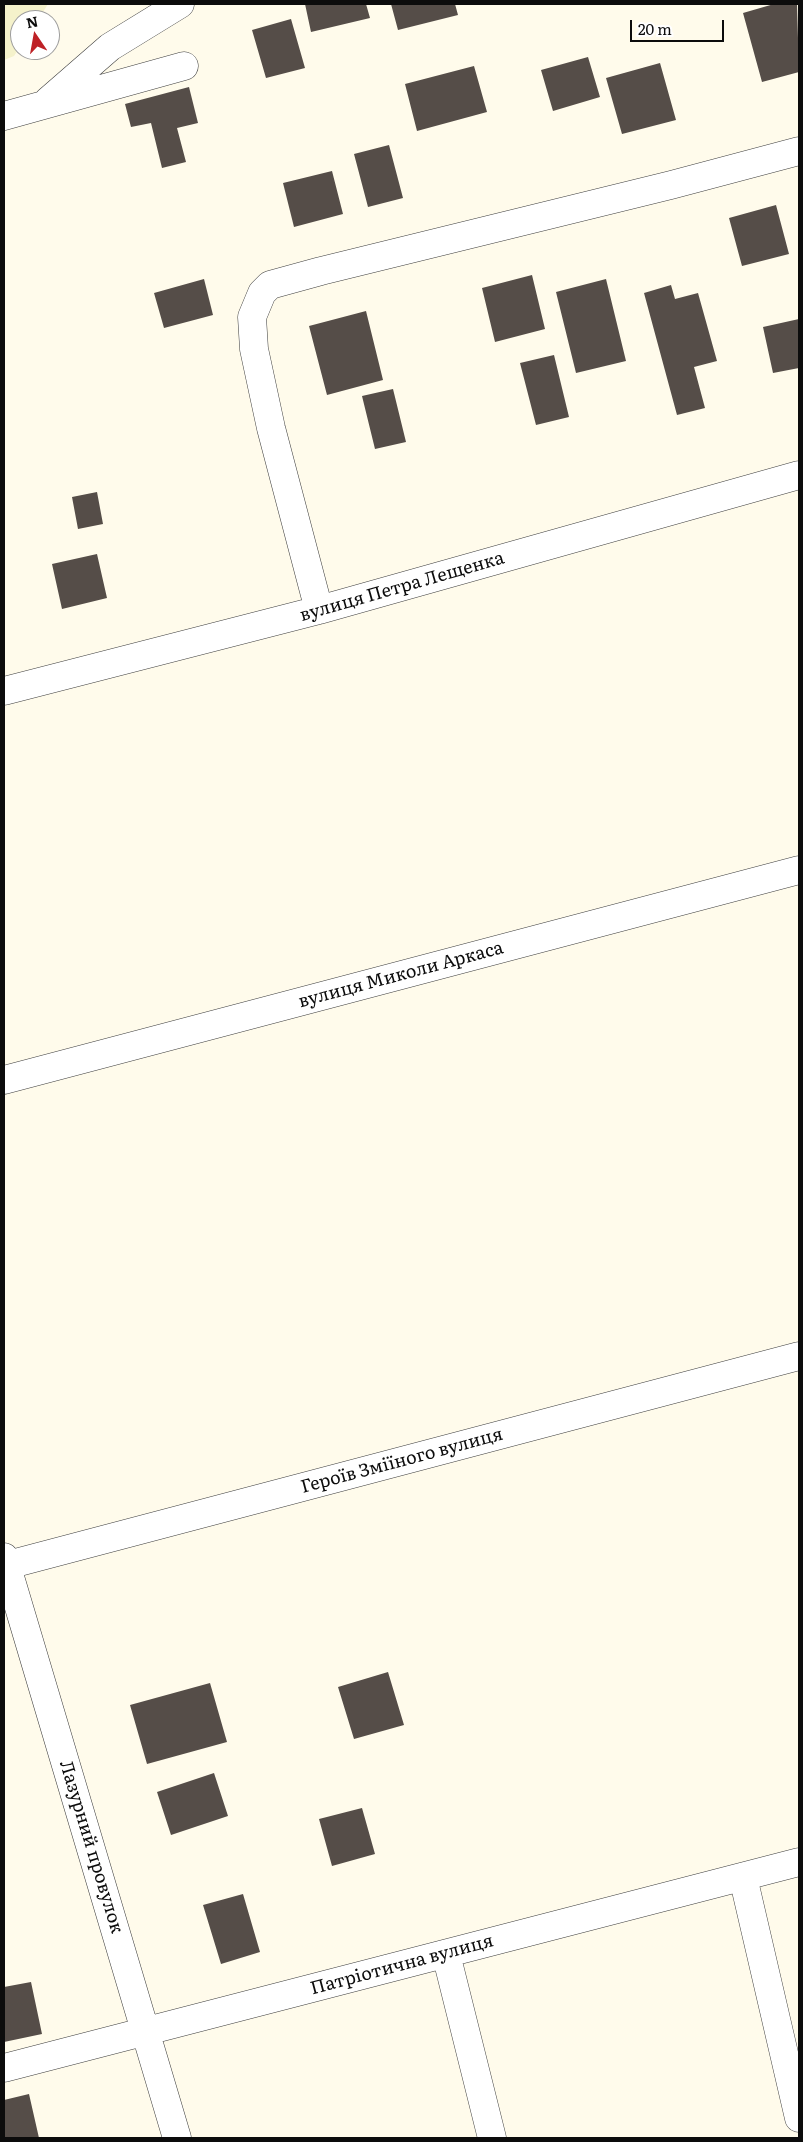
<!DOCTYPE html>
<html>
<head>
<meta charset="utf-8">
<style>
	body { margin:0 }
	#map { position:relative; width:803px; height:2142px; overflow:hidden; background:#fffbeb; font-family:Literata,serif }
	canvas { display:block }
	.frame { position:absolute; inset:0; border:5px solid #0c0c0c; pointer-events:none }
	.north { position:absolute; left:10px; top:10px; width:50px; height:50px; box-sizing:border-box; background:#fff; border:1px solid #9e9e9e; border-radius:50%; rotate:348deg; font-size:14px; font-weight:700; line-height:20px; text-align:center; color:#0c0c0c }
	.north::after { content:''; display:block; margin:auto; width:18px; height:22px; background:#be2126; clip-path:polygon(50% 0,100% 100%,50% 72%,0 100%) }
	.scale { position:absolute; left:630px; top:20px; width:94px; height:22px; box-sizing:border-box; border:2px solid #0c0c0c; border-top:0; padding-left:6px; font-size:15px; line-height:18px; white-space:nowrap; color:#0c0c0c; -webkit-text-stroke:4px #fff; paint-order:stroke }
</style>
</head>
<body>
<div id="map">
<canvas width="803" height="2142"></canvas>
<div class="frame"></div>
<div class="north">N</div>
<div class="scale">20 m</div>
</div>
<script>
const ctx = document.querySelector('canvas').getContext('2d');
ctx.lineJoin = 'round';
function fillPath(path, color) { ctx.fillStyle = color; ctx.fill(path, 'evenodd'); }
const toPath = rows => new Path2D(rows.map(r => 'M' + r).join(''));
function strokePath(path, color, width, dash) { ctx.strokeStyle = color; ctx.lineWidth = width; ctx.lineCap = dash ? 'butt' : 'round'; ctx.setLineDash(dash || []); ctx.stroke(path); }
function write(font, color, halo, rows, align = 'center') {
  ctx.font = font + ' Literata,serif'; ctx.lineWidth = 5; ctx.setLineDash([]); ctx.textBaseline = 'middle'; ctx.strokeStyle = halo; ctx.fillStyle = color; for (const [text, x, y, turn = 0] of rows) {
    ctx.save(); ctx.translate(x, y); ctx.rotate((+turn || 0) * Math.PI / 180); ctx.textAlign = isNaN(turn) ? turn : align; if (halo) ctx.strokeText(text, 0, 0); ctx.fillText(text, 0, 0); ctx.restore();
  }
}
fillPath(toPath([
	[4,4,48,4,38,20,20,20,20,47,14,56,4,60]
]), '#f5f2cb');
fillPath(toPath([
	[305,4,366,4,370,18,311,32],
	[391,4,455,4,458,15,398,30],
	[774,4,797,4,799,72,762,82,743,13],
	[291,19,305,68,266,78,252,30],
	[588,57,600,97,553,111,541,70],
	[660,63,676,120,622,134,606,78],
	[474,66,487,112,417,131,405,84],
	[189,87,198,123,177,128,186,162,162,168,151,123,131,127,125,104],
	[389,145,403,198,368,207,354,154],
	[332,171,343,214,294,227,283,183],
	[776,205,789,254,742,266,729,218],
	[532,275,545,329,495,342,482,288],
	[204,279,213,315,164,328,154,293],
	[606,279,626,361,576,373,556,292],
	[671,285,675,299,698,293,717,361,694,367,705,408,677,415,644,293],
	[366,311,383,380,327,395,309,326],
	[799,319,799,368,773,373,763,327],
	[554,355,569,417,536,425,520,363],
	[393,389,406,442,375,449,362,396],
	[97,492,103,524,78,529,72,497],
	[97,554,107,598,62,609,52,564],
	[388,1672,404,1725,354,1739,338,1687],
	[210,1683,227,1742,147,1764,130,1705],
	[214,1773,228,1816,171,1835,157,1792],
	[362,1808,375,1854,332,1866,319,1819],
	[243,1894,260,1952,221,1964,203,1905],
	[31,1982,42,2034,4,2042,4,1987],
	[29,2094,39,2138,4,2138,4,2100]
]), '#554d48');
const minor = toPath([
	[48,101,110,47,180,4],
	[4,116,184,66],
	[319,610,271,428,254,349,252,317,262,293,270,285,321,271,671,185,799,151],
	[4,691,319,610,799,475],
	[4,1080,799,870],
	[4,1557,177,2138],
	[4,1566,799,1356],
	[743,1877,799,2118],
	[446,1954,492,2138],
	[4,2068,799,1862]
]);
strokePath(minor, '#3f3f3f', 29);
strokePath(minor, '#fff', 28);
write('18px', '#0c0c0c', '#fff', [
	["вулиця Петра Лещенка",402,587,-16],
	["вулиця Миколи Аркаса",401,975,-15],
	["Героїв Зміїного вулиця",402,1461,-15],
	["Лазурний провулок",91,1847,73],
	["Патріотична вулиця",402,1965,-15]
]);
</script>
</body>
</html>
